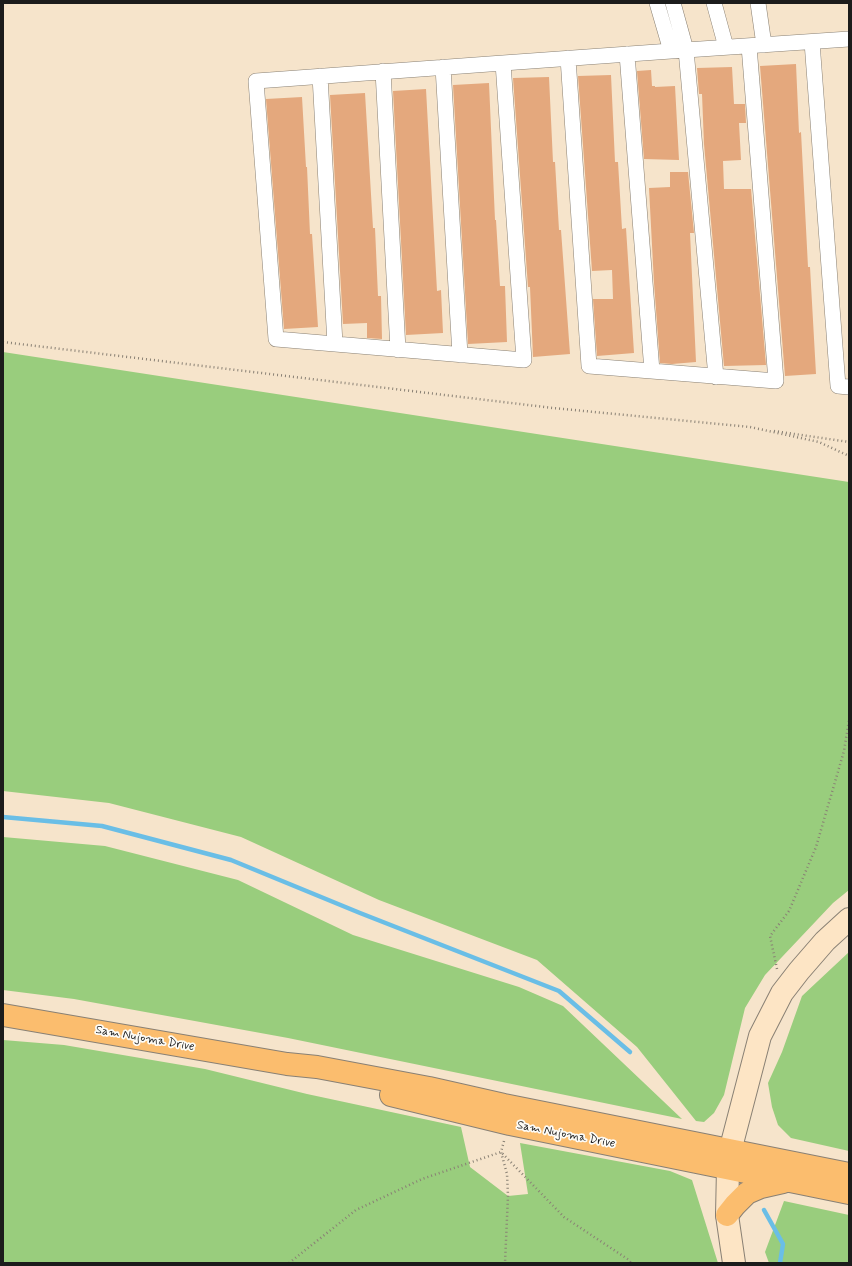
<!DOCTYPE html>
<html>
<head>
<meta charset="utf-8">
<style>
	body { margin:0 }
	#map { position:relative; width:852px; height:1266px; overflow:hidden; background:#f6e4cb; font-family:Mynerve,sans-serif }
	canvas { display:block }
	.frame { position:absolute; inset:0; border:4px solid #1c1c1c; pointer-events:none }
</style>
</head>
<body>
<div id="map">
<canvas width="852" height="1266"></canvas>
<div class="frame"></div>
</div>
<script>
const ctx = document.querySelector('canvas').getContext('2d');
ctx.lineJoin = 'round';
function fillPath(path, color) { ctx.fillStyle = color; ctx.fill(path, 'evenodd'); }
const toPath = rows => new Path2D(rows.map(r => 'M' + r).join(''));
function strokePath(path, color, width, dash) { ctx.strokeStyle = color; ctx.lineWidth = width; ctx.lineCap = dash ? 'butt' : 'round'; ctx.setLineDash(dash || []); ctx.stroke(path); }
function write(font, color, halo, rows, align = 'center') {
  ctx.font = font + ' Mynerve,sans-serif'; ctx.lineWidth = 3.5; ctx.setLineDash([]); ctx.textBaseline = 'middle'; ctx.strokeStyle = halo; ctx.fillStyle = color; for (const [text, x, y, turn = 0] of rows) {
    ctx.save(); ctx.translate(x, y); ctx.rotate((+turn || 0) * Math.PI / 180); ctx.textAlign = isNaN(turn) ? turn : align; if (halo) ctx.strokeText(text, 0, 0); ctx.fillText(text, 0, 0); ctx.restore();
  }
}
fillPath(toPath([
	[3,352,849,482,849,890,833,903,765,975,745,1008,724,1095,714,1113,704,1122,696,1121,637,1047,537,960,379,900,241,837,109,803,3,791],
	[3,837,105,846,238,880,353,935,519,987,563,1006,682,1119,288,1038,74,999,3,990],
	[849,952,849,1151,791,1138,778,1125,772,1107,768,1083,782,1052,802,996],
	[3,1040,64,1045,205,1069,307,1094,461,1127,470,1167,508,1196,528,1194,520,1143,670,1171,692,1180,718,1263,3,1263],
	[784,1201,849,1215,849,1263,769,1263,765,1252]
]), '#99cd7d');
strokePath(toPath([
	[3,817,102,826,231,860,360,913,559,991,630,1052],
	[764,1210,783,1244,780,1263]
]), '#6abee6', 4.5);
fillPath(toPath([
	[796,64,799,133,801,132,808,267,810,267,816,374,785,376,760,66],
	[732,67,734,104,745,104,746,123,739,123,741,160,723,161,724,189,751,189,766,365,724,366,704,144,702,94,699,94,697,68],
	[651,70,652,86,655,86,655,87,675,86,679,160,644,159,637,71],
	[611,75,615,162,618,162,622,229,626,228,634,353,597,356,593,299,613,299,612,270,592,271,578,76],
	[549,77,553,162,555,162,559,230,561,230,570,354,533,357,530,287,528,287,513,78],
	[489,83,495,220,496,220,500,286,505,286,507,342,468,344,453,85],
	[426,89,437,291,441,290,443,333,406,335,393,91],
	[365,93,373,228,375,228,378,296,381,296,382,339,367,338,367,323,343,324,330,95],
	[302,97,306,167,307,167,310,234,312,234,318,327,284,329,266,99],
	[670,172,688,172,694,233,690,233,696,362,672,364,660,363,654,283,649,188,670,187]
]), '#e4a87d');
const street = toPath([
	[657,3,671,51],
	[673,3,686,50,716,377],
	[714,3,726,47],
	[758,3,764,45],
	[812,42,838,386,849,387],
	[627,54,652,371],
	[568,58,589,366,776,381,749,46],
	[503,63,524,360,276,339,256,81,503,63,671,51,849,39],
	[443,67,460,355],
	[383,71,398,350],
	[320,76,335,344]
]);
const secondary = toPath([
	[734,1263,727,1215,728,1168,730,1151,760,1036,782,993,799,971,825,941,849,919]
]);
const primary = toPath([
	[3,1015,287,1064,317,1067,429,1088,504,1105,849,1174],
	[391,1095,510,1124,849,1193],
	[727,1215,735,1205,747,1193,761,1187,783,1182]
]);
strokePath(street, '#898074', 16);
strokePath(secondary, '#898074', 24);
strokePath(primary, '#898074', 24);
strokePath(toPath([
	[3,342,553,408,750,427,819,442,849,456],
	[774,431,849,442],
	[777,969,770,936,789,911,816,847,844,751,849,720],
	[504,1141,501,1152,507,1174,508,1196,505,1263],
	[289,1263,356,1210,422,1179,501,1152,564,1217,629,1260,631,1263]
]), '#898074', 2.5, [1, 3]);
strokePath(street, '#fff', 15);
strokePath(secondary, '#fde5c5', 22);
strokePath(primary, '#fbbd6e', 22);
write('12px', '#1c1c1c', '#fdfcf7', [
	["Sam Nujoma Drive",145,1039,10],
	["Sam Nujoma Drive",566,1135,11]
]);
</script>
</body>
</html>
